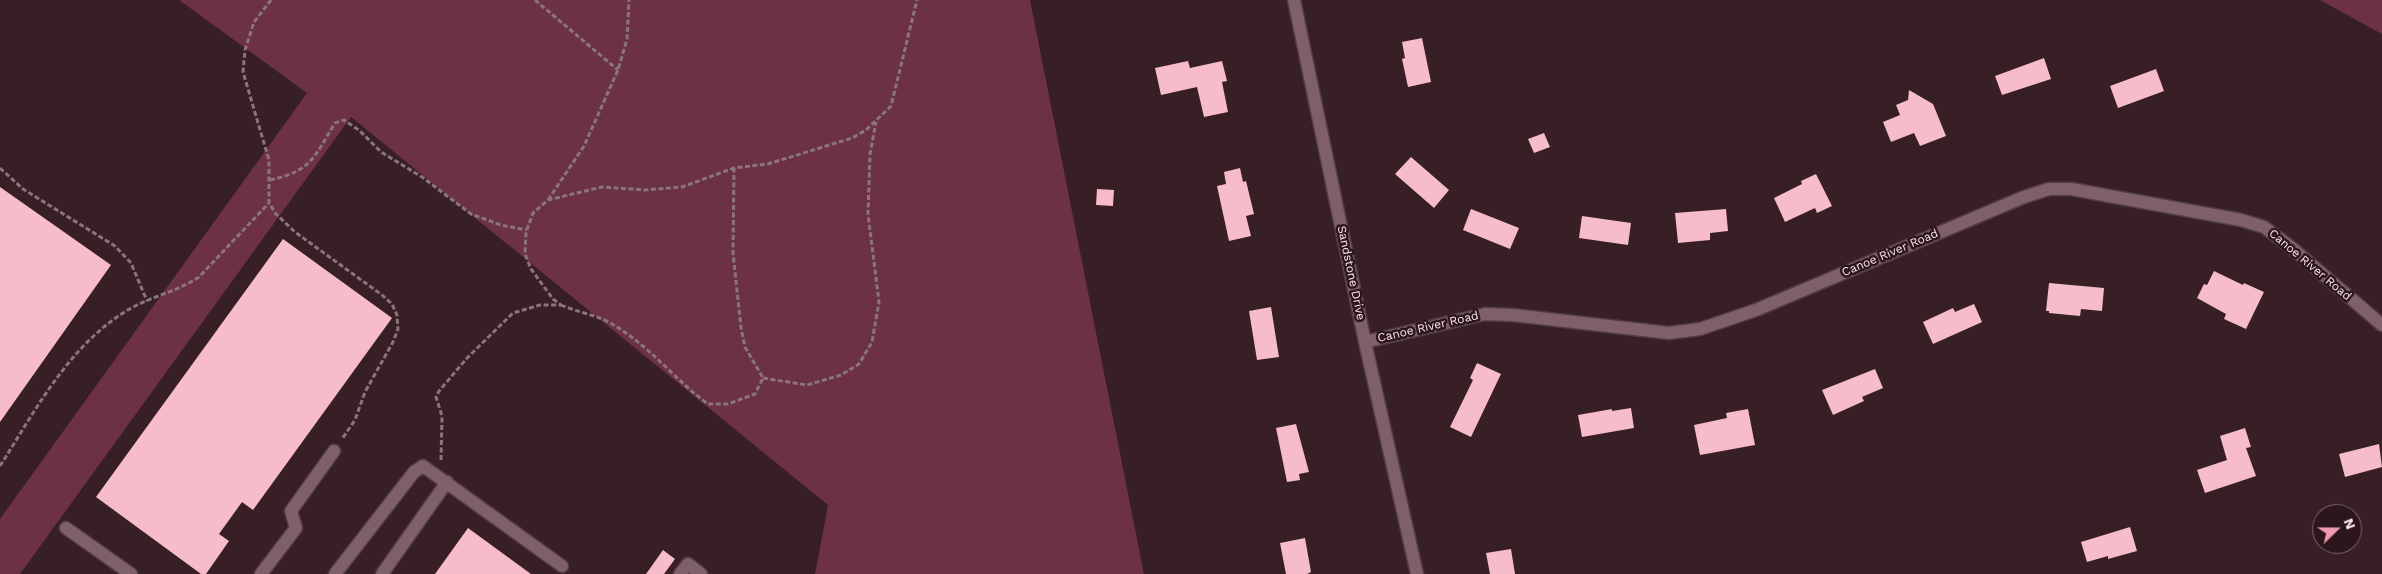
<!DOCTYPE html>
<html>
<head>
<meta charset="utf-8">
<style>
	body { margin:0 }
	#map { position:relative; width:2382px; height:574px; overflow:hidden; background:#381e25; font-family:"Work Sans",sans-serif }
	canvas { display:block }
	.north { position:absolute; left:2312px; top:504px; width:50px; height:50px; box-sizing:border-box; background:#2d151c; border:1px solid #7e686e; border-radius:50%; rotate:68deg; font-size:14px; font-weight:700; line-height:20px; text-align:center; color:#f8e5ea }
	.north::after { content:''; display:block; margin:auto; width:18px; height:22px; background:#f19ab2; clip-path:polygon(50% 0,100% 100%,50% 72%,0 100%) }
</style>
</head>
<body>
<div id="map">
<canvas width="2382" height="574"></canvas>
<div class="north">N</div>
</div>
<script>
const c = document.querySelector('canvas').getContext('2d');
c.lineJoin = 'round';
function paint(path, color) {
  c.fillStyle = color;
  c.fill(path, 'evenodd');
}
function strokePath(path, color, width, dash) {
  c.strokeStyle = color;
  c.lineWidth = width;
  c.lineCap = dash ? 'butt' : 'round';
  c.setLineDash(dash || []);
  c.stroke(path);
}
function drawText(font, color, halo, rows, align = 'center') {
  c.font = font + ' "Work Sans",sans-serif';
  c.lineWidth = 5;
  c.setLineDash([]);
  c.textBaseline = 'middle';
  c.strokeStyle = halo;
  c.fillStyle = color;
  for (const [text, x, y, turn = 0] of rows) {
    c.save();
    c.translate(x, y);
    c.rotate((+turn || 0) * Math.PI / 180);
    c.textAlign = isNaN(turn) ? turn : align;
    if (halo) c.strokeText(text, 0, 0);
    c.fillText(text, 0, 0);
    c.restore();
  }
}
paint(new Path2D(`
	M 179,0 L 1030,0 L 1144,574 L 815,574 L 828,505 L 351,117 L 20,574 L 0,574 L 0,519 L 307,93 Z
	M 2320,0 L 2382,0 L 2382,34 Z`), '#6c3144');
paint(new Path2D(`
	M 1422,38 L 1431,82 L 1408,87 L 1402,59 L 1405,58 L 1402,42 Z
	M 2044,58 L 2051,79 L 2002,95 L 1995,76 Z
	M 1188,61 L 1190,68 L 1222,61 L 1227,81 L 1222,82 L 1228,112 L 1204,117 L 1197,87 L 1161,95 L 1155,68 Z
	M 2156,69 L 2164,91 L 2118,108 L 2110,86 Z
	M 1909,90 L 1933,104 L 1946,136 L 1920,146 L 1914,133 L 1891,142 L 1883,122 L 1900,115 L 1896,105 L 1908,100 Z
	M 1544,133 L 1550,147 L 1534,153 L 1528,139 Z
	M 1411,157 L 1449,190 L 1434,208 L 1395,174 Z
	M 1240,168 L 1243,182 L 1246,181 L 1254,214 L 1246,216 L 1251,236 L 1229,241 L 1217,186 L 1226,184 L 1224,172 Z
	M 1816,174 L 1832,206 L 1817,213 L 1815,208 L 1785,222 L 1774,198 L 1802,184 L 1801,181 Z
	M 0,187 L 111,265 L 0,422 Z
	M 1097,189 L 1114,190 L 1113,206 L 1096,205 Z
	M 1471,209 L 1519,228 L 1510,249 L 1463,230 Z
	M 1726,209 L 1728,231 L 1710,233 L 1710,240 L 1678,243 L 1675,213 Z
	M 1582,216 L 1631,223 L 1628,245 L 1579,238 Z
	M 283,239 L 392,318 L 253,510 L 242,502 L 219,534 L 229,541 L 206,574 L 201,574 L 96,497 Z
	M 2214,271 L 2243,285 L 2244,283 L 2264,292 L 2246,329 L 2224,319 L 2226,314 L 2197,298 L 2204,284 L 2207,285 Z
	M 2049,283 L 2104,288 L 2102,311 L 2081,309 L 2080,316 L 2049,313 L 2049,311 L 2046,311 Z
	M 1974,304 L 1982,322 L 1933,344 L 1923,322 L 1953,308 L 1955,312 Z
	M 1271,307 L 1279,357 L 1257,360 L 1249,311 Z
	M 1477,363 L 1501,374 L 1471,437 L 1450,427 L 1473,380 L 1470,378 Z
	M 1875,369 L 1883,388 L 1862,397 L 1864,401 L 1833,415 L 1822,390 Z
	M 1631,408 L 1634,428 L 1582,437 L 1578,415 L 1612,409 L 1612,411 Z
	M 1748,409 L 1755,445 L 1700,455 L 1694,425 L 1727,418 L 1726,413 Z
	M 1296,424 L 1309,472 L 1299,474 L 1300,480 L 1287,482 L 1276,428 Z
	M 2245,428 L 2251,447 L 2246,448 L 2256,476 L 2205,493 L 2197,470 L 2227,460 L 2220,436 Z
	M 2379,444 L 2382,467 L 2345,477 L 2339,454 Z
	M 2130,527 L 2137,551 L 2108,559 L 2108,556 L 2087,562 L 2081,542 Z
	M 468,528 L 531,574 L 435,574 Z
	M 1305,538 L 1311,572 L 1307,574 L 1286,574 L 1280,543 Z
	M 1511,549 L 1515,574 L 1490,574 L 1486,553 Z
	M 663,550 L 675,559 L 664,574 L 646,574 Z`), '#f6bcca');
const minor = new Path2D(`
	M 1294,0 L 1365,342 L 1417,574
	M 1365,342 L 1485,314 L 1513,315 L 1669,333 L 1700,329 L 1756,310 L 2024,197 L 2049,189 L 2071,189 L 2241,220 L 2264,227 L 2292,248 L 2382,325
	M 66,528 L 131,574
	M 261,574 L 296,528 L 291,511 L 334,451
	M 335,574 L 414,472 L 423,466 L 562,566
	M 382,574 L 447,482
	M 680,574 L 688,564 L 701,574`);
strokePath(minor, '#523c44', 15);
strokePath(new Path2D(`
	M 271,0 L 254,22 L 245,50 L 243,72 L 269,160 L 269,203 L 276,214 L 295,232 L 382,295 L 392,304 L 397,315 L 398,329 L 393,342 L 365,392 L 355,420 L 342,439
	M 535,0 L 618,70
	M 0,168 L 23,189 L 115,246 L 131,263 L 147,301
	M 270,180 C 312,171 314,157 335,123 L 344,120 L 360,131 L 381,152 L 422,177 L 471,214 L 501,225 L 526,230
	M 548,200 L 584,146 L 618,70 L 627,39 L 629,0
	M 561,305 C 577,312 597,315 612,324 C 650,346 674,379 708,404 L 728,404 L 755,394 L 763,378 L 745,347 L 741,328 L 733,253 L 734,168
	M 763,378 L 807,385 L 841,375 L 859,364 L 872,342 L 879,302 L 868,214 L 870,154 L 876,122
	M 441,460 L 442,416 L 436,397 L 439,391 L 468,357 L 513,313 L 540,305 L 561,305 L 553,299 L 531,269 L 525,254 L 526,232 L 533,213 L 548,200 L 602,187 L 645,190 L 682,187 L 734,168 L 768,164 L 852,138 L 866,130 L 891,106 L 917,0
	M 0,466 C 35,411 67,349 123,313 C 147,297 175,293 199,277 L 269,203`), '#8b747a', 3, [5, 2.5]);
strokePath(minor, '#7f6068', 12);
drawText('12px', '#f8e5ea', '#2d151c', [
	["Canoe River Road",1890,253,-23],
	["Canoe River Road",2310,265,40],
	["Sandstone Drive",1351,273,78],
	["Canoe River Road",1428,327,-13]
]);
</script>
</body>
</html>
